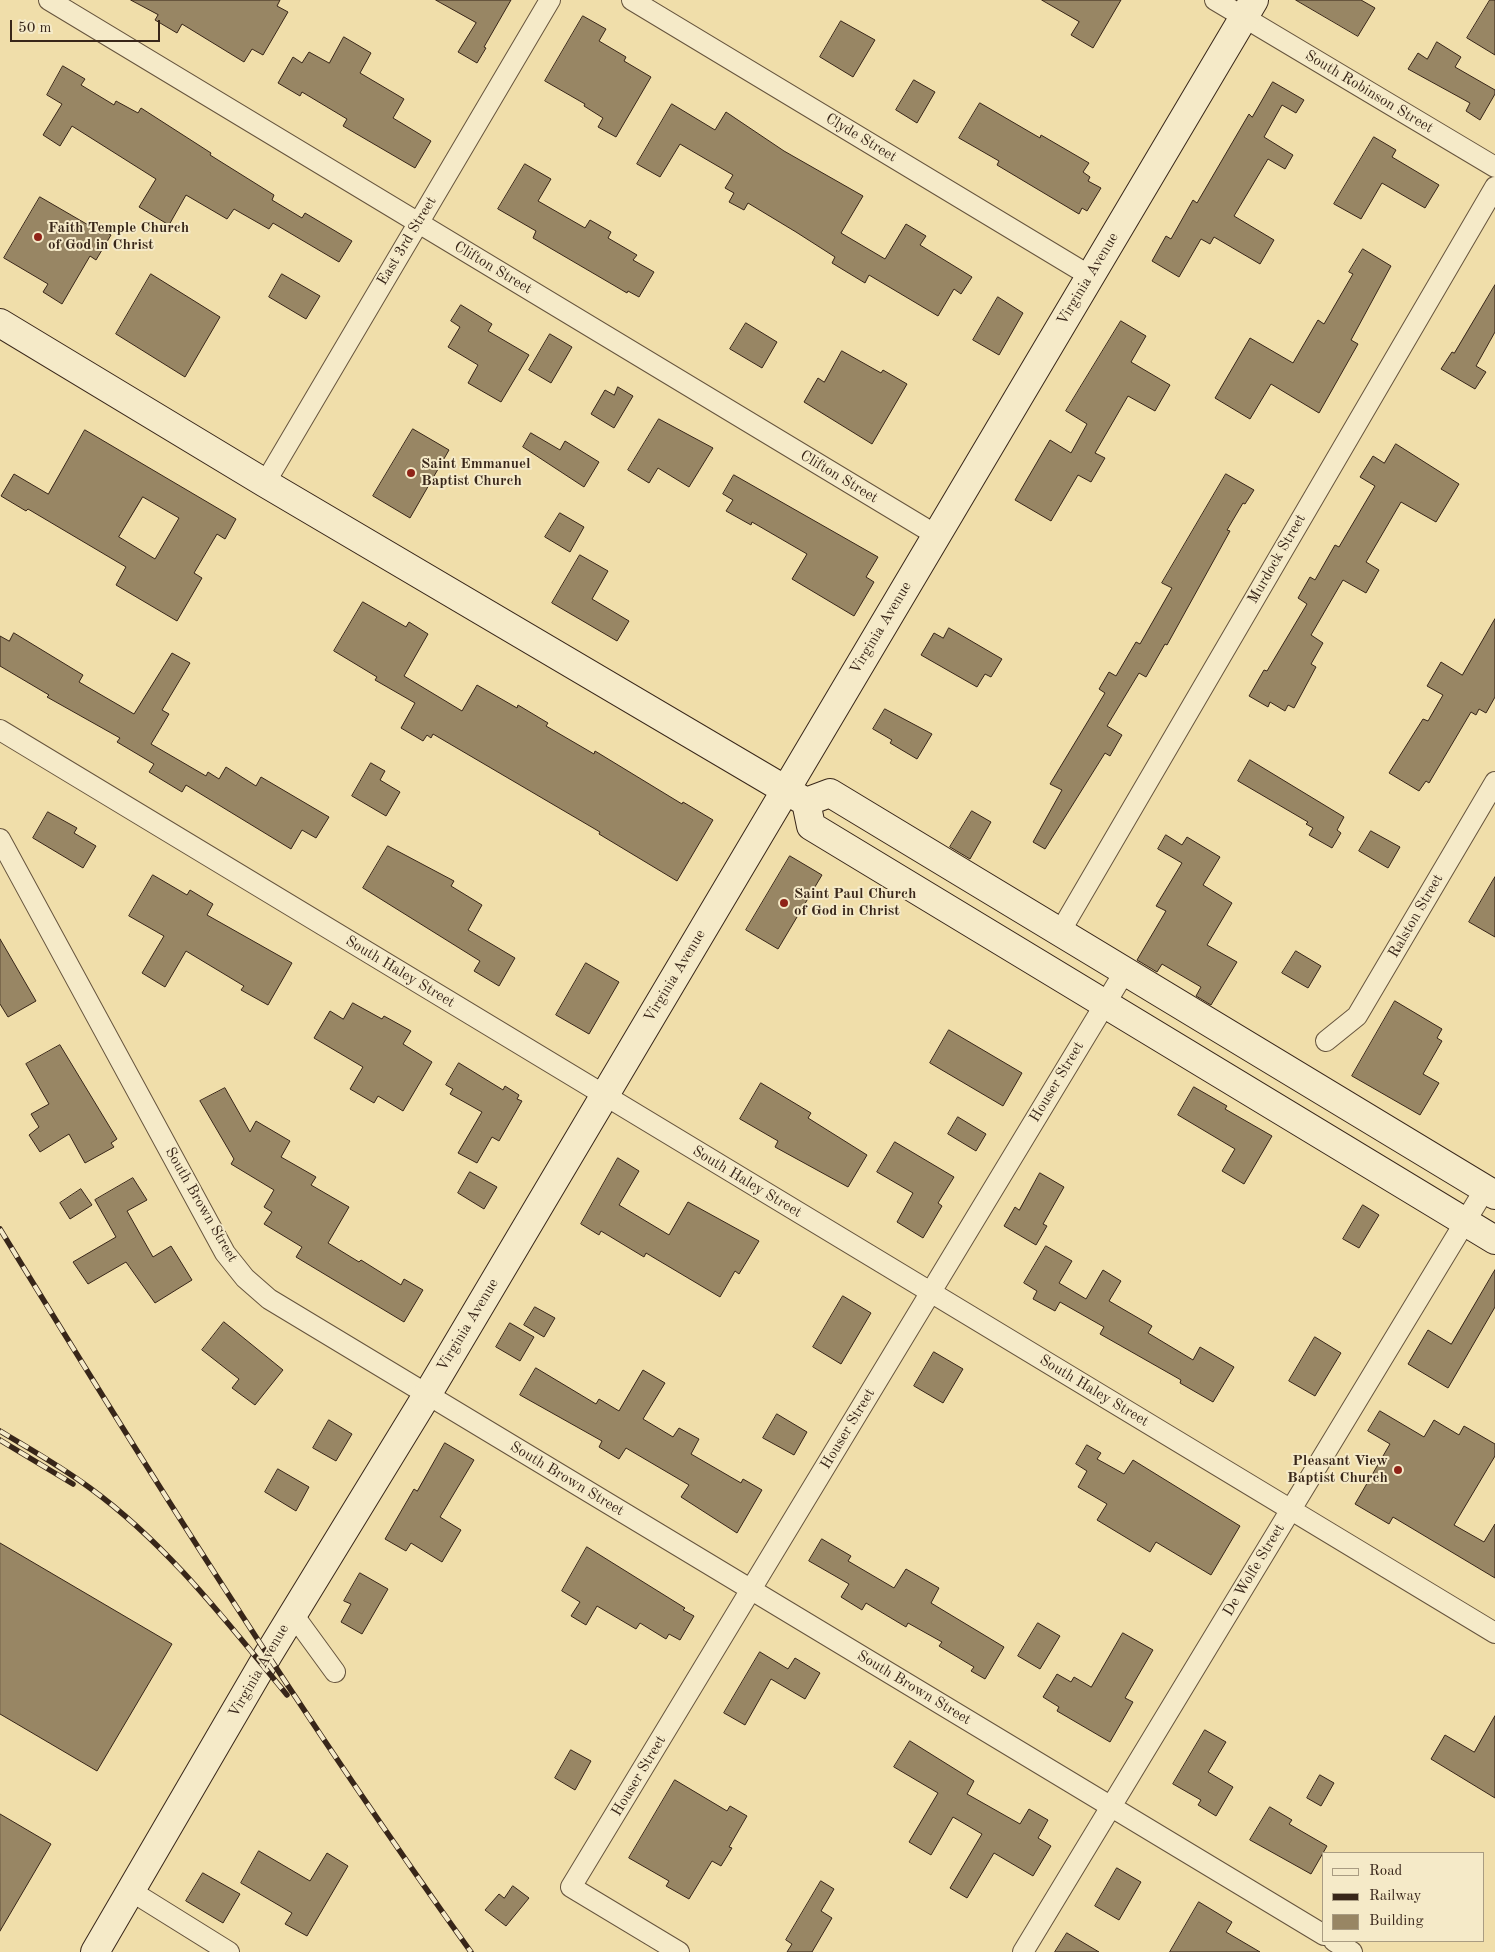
<!DOCTYPE html>
<html>
<head>
<meta charset="utf-8">
<style>
	body { margin:0 }
	#map { position:relative; width:1495px; height:1952px; overflow:hidden; background:#f0deaa; font-family:"Old Standard TT",serif }
	canvas { display:block }
	.legend { position:absolute; left:1322px; top:1852px; width:162px; height:90px; box-sizing:border-box; background:#f5eac8; border:1px solid #a99c82; margin:0; padding:6px 9px; list-style:none; font-size:15px; color:#382619 }
	.legend li { display:flex; align-items:center; gap:10px; height:25px }
	.legend b { width:25px; border:1px solid #a99c82 }
	.scale { position:absolute; left:10px; top:20px; width:150px; height:22px; box-sizing:border-box; border:2px solid #382619; border-top:0; padding-left:6px; font-size:15px; line-height:18px; white-space:nowrap; color:#382619; -webkit-text-stroke:4px #f5eac8; paint-order:stroke }
</style>
</head>
<body>
<div id="map">
<canvas width="1495" height="1952"></canvas>
<ul class="legend">
<li><b style="height:6px;background:#f5eac8"></b>Road</li>
<li><b style="height:6px;background:#382619"></b>Railway</li>
<li><b style="height:14px;background:#988664"></b>Building</li>
</ul>
<div class="scale">50 m</div>
</div>
<script>
const c = document.querySelector('canvas').getContext('2d');
c.lineJoin = 'round';
function paint(path, color) {
  c.fillStyle = color;
  c.fill(path, 'evenodd');
}
function strokePath(path, color, width, dash) {
  c.strokeStyle = color;
  c.lineWidth = width;
  c.lineCap = dash ? 'butt' : 'round';
  c.setLineDash(dash || []);
  c.stroke(path);
}
function drawText(font, color, halo, rows, align = 'center') {
  c.font = font + ' "Old Standard TT",serif';
  c.lineWidth = 4;
  c.setLineDash([]);
  c.textBaseline = 'middle';
  c.strokeStyle = halo;
  c.fillStyle = color;
  for (const [text, x, y, turn = 0] of rows) {
    c.save();
    c.translate(x, y);
    c.rotate((+turn || 0) * Math.PI / 180);
    c.textAlign = isNaN(turn) ? turn : align;
    if (halo) c.strokeText(text, 0, 0);
    c.fillText(text, 0, 0);
    c.restore();
  }
}
const building = new Path2D(`
	M 131,0 L 280,0 L 277,6 L 288,12 L 263,55 L 252,49 L 244,62 L 182,24 L 177,33 L 155,20 L 158,15 Z
	M 436,0 L 511,0 L 484,47 L 486,48 L 477,63 L 458,52 L 476,23 Z
	M 1042,0 L 1121,0 L 1093,48 L 1071,35 L 1079,22 Z
	M 1296,0 L 1361,0 L 1375,8 L 1358,36 Z
	M 1490,0 L 1495,0 L 1495,55 L 1467,38 Z
	M 583,16 L 606,29 L 599,41 L 626,57 L 624,61 L 651,77 L 616,137 L 598,127 L 603,118 L 584,106 L 585,104 L 545,81 Z
	M 841,21 L 875,40 L 853,77 L 820,57 Z
	M 344,37 L 371,53 L 360,73 L 404,99 L 393,118 L 431,141 L 415,168 L 343,126 L 347,119 L 302,92 L 300,96 L 278,83 L 293,57 L 302,63 L 309,52 L 329,63 Z
	M 1437,42 L 1461,57 L 1455,67 L 1495,90 L 1495,94 L 1480,120 L 1466,111 L 1470,103 L 1408,69 L 1418,53 L 1427,59 Z
	M 63,66 L 85,79 L 81,85 L 114,105 L 116,101 L 138,113 L 141,108 L 211,153 L 210,155 L 274,195 L 272,200 L 302,218 L 305,213 L 352,241 L 339,262 L 273,223 L 269,229 L 234,209 L 227,219 L 186,195 L 169,225 L 139,207 L 156,179 L 72,126 L 60,146 L 43,135 L 62,104 L 47,95 Z
	M 914,80 L 935,92 L 917,123 L 896,110 Z
	M 1273,82 L 1304,100 L 1296,113 L 1282,105 L 1264,137 L 1293,155 L 1285,169 L 1268,159 L 1234,216 L 1274,240 L 1260,264 L 1214,237 L 1210,244 L 1201,239 L 1179,277 L 1152,261 L 1166,236 L 1171,239 L 1193,200 L 1197,203 L 1249,114 L 1252,117 Z
	M 980,103 L 1040,138 L 1041,135 L 1089,163 L 1083,172 L 1090,177 L 1088,181 L 1101,188 L 1087,211 L 1082,208 L 1079,214 L 997,165 L 999,161 L 959,138 Z
	M 672,104 L 715,130 L 726,112 L 784,151 L 863,196 L 841,233 L 885,259 L 906,224 L 926,236 L 920,245 L 972,277 L 961,294 L 954,289 L 938,316 L 869,275 L 865,283 L 832,263 L 835,257 L 796,232 L 748,203 L 744,210 L 729,202 L 734,193 L 725,188 L 733,175 L 680,144 L 660,177 L 637,164 Z
	M 1374,137 L 1396,150 L 1392,157 L 1439,185 L 1425,208 L 1382,183 L 1361,219 L 1334,204 Z
	M 525,164 L 551,179 L 538,201 L 585,228 L 590,220 L 611,232 L 608,238 L 637,255 L 633,260 L 654,272 L 639,297 L 628,291 L 627,293 L 533,238 L 536,231 L 498,209 Z
	M 40,197 L 90,226 L 91,224 L 111,235 L 96,260 L 90,256 L 62,304 L 43,292 L 48,284 L 4,258 Z
	M 1363,249 L 1391,266 L 1351,340 L 1358,344 L 1319,413 L 1271,384 L 1250,419 L 1215,398 L 1250,338 L 1293,363 L 1318,320 L 1324,324 L 1353,274 L 1349,272 Z
	M 151,274 L 220,317 L 185,377 L 116,334 Z
	M 282,274 L 320,296 L 306,319 L 269,297 Z
	M 1495,285 L 1495,332 L 1476,366 L 1486,372 L 1475,389 L 1441,369 L 1452,352 L 1454,353 Z
	M 998,297 L 1023,313 L 999,355 L 973,340 Z
	M 461,305 L 492,324 L 488,331 L 529,355 L 501,402 L 468,383 L 478,365 L 448,347 L 460,327 L 451,321 Z
	M 1121,321 L 1146,336 L 1131,362 L 1170,385 L 1155,411 L 1128,396 L 1095,453 L 1105,458 L 1091,482 L 1078,475 L 1051,521 L 1015,500 L 1050,440 L 1071,453 L 1087,424 L 1066,411 Z
	M 746,323 L 777,342 L 762,368 L 730,349 Z
	M 550,334 L 572,347 L 551,383 L 529,370 Z
	M 842,351 L 881,373 L 883,370 L 907,384 L 872,444 L 804,402 L 818,378 L 824,382 Z
	M 618,387 L 633,396 L 614,428 L 591,414 L 605,390 L 614,395 Z
	M 659,419 L 713,448 L 689,487 L 658,468 L 649,483 L 628,470 Z
	M 413,429 L 449,450 L 410,518 L 373,496 Z
	M 85,430 L 236,519 L 225,539 L 217,534 L 194,573 L 202,578 L 177,621 L 116,585 L 126,567 L 28,509 L 26,511 L 1,496 L 14,474 L 48,494 ZM 143,497 L 179,518 L 155,559 L 119,537 Z
	M 531,433 L 560,450 L 565,441 L 599,462 L 584,487 L 523,447 Z
	M 1396,444 L 1459,484 L 1436,522 L 1401,502 L 1366,562 L 1379,570 L 1366,593 L 1343,580 L 1311,635 L 1323,643 L 1311,664 L 1316,667 L 1294,708 L 1288,705 L 1285,711 L 1270,702 L 1268,707 L 1249,696 L 1264,670 L 1267,671 L 1307,604 L 1298,598 L 1310,577 L 1315,580 L 1335,545 L 1339,547 L 1375,486 L 1360,477 L 1373,456 L 1384,463 Z
	M 1226,474 L 1254,490 L 1245,504 L 1243,503 L 1227,530 L 1230,531 L 1167,645 L 1165,644 L 1146,677 L 1139,673 L 1107,726 L 1122,735 L 1110,756 L 1105,753 L 1045,849 L 1033,842 L 1062,790 L 1050,784 L 1105,693 L 1099,689 L 1109,672 L 1116,676 L 1136,642 L 1140,644 L 1172,588 L 1162,583 Z
	M 734,475 L 878,557 L 866,577 L 874,582 L 854,616 L 792,579 L 807,554 L 752,522 L 751,525 L 726,511 L 733,500 L 723,494 Z
	M 560,513 L 584,527 L 570,552 L 545,537 Z
	M 580,555 L 608,571 L 592,599 L 629,621 L 617,641 L 552,603 Z
	M 363,602 L 406,627 L 409,622 L 428,634 L 404,676 L 462,711 L 477,685 L 517,708 L 518,705 L 548,723 L 546,726 L 594,754 L 595,751 L 682,804 L 683,802 L 713,820 L 677,881 L 599,834 L 600,832 L 433,734 L 431,738 L 427,735 L 423,741 L 401,728 L 415,703 L 375,680 L 377,677 L 334,651 Z
	M 1495,619 L 1495,697 L 1486,713 L 1479,709 L 1476,715 L 1471,712 L 1429,783 L 1426,781 L 1419,791 L 1389,773 L 1423,719 L 1428,721 L 1443,695 L 1427,686 L 1441,662 L 1462,675 Z
	M 949,628 L 1002,659 L 991,677 L 985,674 L 977,687 L 921,655 L 934,633 L 943,638 Z
	M 14,633 L 83,675 L 79,682 L 134,714 L 172,653 L 190,663 L 162,710 L 169,714 L 151,744 L 206,776 L 208,772 L 219,779 L 226,767 L 256,786 L 261,777 L 329,817 L 316,838 L 302,830 L 291,849 L 186,785 L 182,792 L 149,772 L 154,764 L 117,742 L 120,738 L 47,697 L 49,695 L 0,666 L 0,636 L 9,641 Z
	M 885,709 L 932,734 L 917,759 L 890,743 L 892,740 L 873,729 Z
	M 1250,760 L 1344,817 L 1337,830 L 1341,833 L 1332,848 L 1309,835 L 1313,828 L 1306,824 L 1308,822 L 1238,781 Z
	M 371,763 L 385,771 L 380,780 L 400,792 L 386,816 L 352,796 Z
	M 972,811 L 991,822 L 970,859 L 950,847 Z
	M 48,812 L 77,828 L 74,833 L 96,846 L 83,868 L 33,838 Z
	M 1371,831 L 1400,847 L 1388,868 L 1359,851 Z
	M 1166,835 L 1182,845 L 1187,837 L 1220,857 L 1203,885 L 1232,903 L 1207,945 L 1237,962 L 1211,1005 L 1196,996 L 1201,987 L 1162,964 L 1157,972 L 1137,960 L 1166,911 L 1156,906 L 1182,863 L 1158,849 Z
	M 388,846 L 454,881 L 451,886 L 482,905 L 468,930 L 515,958 L 499,986 L 474,971 L 480,961 L 363,888 Z
	M 790,856 L 822,875 L 778,949 L 746,930 Z
	M 153,875 L 187,895 L 190,890 L 213,904 L 207,915 L 292,963 L 268,1005 L 241,990 L 244,986 L 186,951 L 165,987 L 142,973 L 164,936 L 129,916 Z
	M 1495,877 L 1495,937 L 1469,922 Z
	M 0,939 L 36,1001 L 8,1017 L 0,1004 Z
	M 1296,951 L 1321,966 L 1308,988 L 1282,973 Z
	M 586,963 L 619,982 L 589,1034 L 556,1015 Z
	M 1395,1001 L 1442,1029 L 1437,1038 L 1442,1041 L 1423,1074 L 1439,1083 L 1420,1115 L 1352,1076 Z
	M 353,1003 L 382,1019 L 384,1016 L 411,1031 L 403,1044 L 432,1062 L 403,1111 L 378,1096 L 374,1103 L 350,1089 L 363,1067 L 314,1038 L 330,1011 L 343,1019 Z
	M 949,1030 L 1022,1073 L 1003,1106 L 930,1063 Z
	M 60,1045 L 117,1139 L 111,1143 L 114,1147 L 85,1163 L 69,1134 L 40,1152 L 29,1135 L 39,1127 L 31,1114 L 49,1104 L 26,1064 Z
	M 459,1063 L 503,1090 L 505,1086 L 519,1095 L 517,1099 L 522,1101 L 499,1141 L 492,1137 L 477,1163 L 458,1153 L 482,1112 L 450,1094 L 453,1089 L 446,1085 Z
	M 761,1083 L 811,1113 L 808,1118 L 867,1155 L 848,1187 L 775,1147 L 778,1141 L 740,1119 Z
	M 1194,1087 L 1227,1106 L 1225,1109 L 1272,1136 L 1244,1184 L 1222,1171 L 1235,1149 L 1178,1115 Z
	M 225,1088 L 250,1132 L 256,1121 L 290,1141 L 281,1157 L 316,1177 L 311,1185 L 349,1207 L 328,1243 L 359,1262 L 361,1260 L 401,1285 L 404,1279 L 423,1290 L 404,1322 L 296,1257 L 302,1247 L 264,1224 L 272,1212 L 264,1207 L 274,1190 L 231,1164 L 234,1159 L 200,1101 Z
	M 958,1117 L 986,1134 L 976,1151 L 948,1134 Z
	M 895,1142 L 954,1177 L 938,1203 L 942,1206 L 923,1238 L 897,1222 L 913,1193 L 877,1172 Z
	M 618,1158 L 639,1171 L 619,1205 L 669,1235 L 688,1202 L 759,1241 L 739,1274 L 735,1271 L 720,1297 L 646,1253 L 644,1257 L 601,1231 L 599,1235 L 581,1224 Z
	M 470,1172 L 497,1187 L 484,1209 L 458,1193 Z
	M 1040,1173 L 1064,1187 L 1043,1224 L 1047,1226 L 1036,1245 L 1004,1226 L 1015,1207 L 1019,1210 Z
	M 133,1178 L 147,1200 L 127,1211 L 153,1257 L 171,1246 L 192,1280 L 155,1303 L 126,1262 L 88,1284 L 73,1262 L 116,1237 L 95,1200 Z
	M 81,1189 L 92,1205 L 70,1219 L 60,1203 Z
	M 1363,1205 L 1379,1215 L 1359,1248 L 1343,1239 Z
	M 1046,1246 L 1072,1261 L 1059,1283 L 1086,1299 L 1103,1270 L 1121,1281 L 1109,1301 L 1152,1326 L 1148,1333 L 1193,1360 L 1200,1347 L 1234,1367 L 1213,1402 L 1180,1383 L 1181,1380 L 1100,1334 L 1104,1327 L 1060,1302 L 1055,1311 L 1033,1299 L 1037,1291 L 1024,1283 Z
	M 1495,1270 L 1495,1307 L 1448,1388 L 1408,1364 L 1428,1330 L 1451,1344 Z
	M 843,1296 L 871,1313 L 841,1364 L 813,1347 Z
	M 535,1307 L 555,1318 L 544,1337 L 524,1325 Z
	M 224,1322 L 283,1370 L 255,1405 L 232,1388 L 239,1379 L 202,1350 Z
	M 510,1323 L 534,1337 L 520,1361 L 496,1347 Z
	M 1315,1337 L 1341,1353 L 1315,1396 L 1289,1381 Z
	M 934,1352 L 963,1369 L 943,1403 L 914,1386 Z
	M 536,1368 L 596,1404 L 599,1399 L 619,1411 L 643,1370 L 665,1383 L 643,1419 L 673,1437 L 679,1428 L 699,1439 L 691,1454 L 741,1483 L 743,1479 L 762,1490 L 737,1533 L 681,1497 L 689,1485 L 626,1448 L 619,1459 L 599,1447 L 602,1441 L 520,1395 Z
	M 1380,1411 L 1424,1437 L 1434,1420 L 1459,1435 L 1464,1426 L 1495,1444 L 1495,1456 L 1454,1525 L 1484,1542 L 1495,1524 L 1495,1578 L 1393,1517 L 1389,1524 L 1355,1504 L 1390,1444 L 1368,1431 Z
	M 777,1414 L 807,1432 L 794,1455 L 763,1438 Z
	M 329,1420 L 352,1434 L 336,1461 L 313,1448 Z
	M 445,1443 L 474,1460 L 440,1517 L 461,1530 L 442,1562 L 411,1543 L 406,1551 L 385,1539 L 414,1489 L 417,1491 Z
	M 1087,1445 L 1101,1453 L 1097,1459 L 1124,1474 L 1133,1460 L 1240,1526 L 1211,1575 L 1156,1542 L 1150,1552 L 1097,1520 L 1107,1504 L 1078,1487 L 1087,1471 L 1076,1464 Z
	M 278,1469 L 309,1487 L 296,1511 L 265,1492 Z
	M 822,1539 L 851,1556 L 848,1561 L 894,1588 L 906,1569 L 939,1588 L 931,1603 L 1004,1647 L 985,1679 L 971,1671 L 974,1667 L 939,1646 L 942,1642 L 908,1623 L 906,1627 L 866,1603 L 862,1610 L 841,1597 L 849,1584 L 809,1561 Z
	M 0,1543 L 172,1644 L 97,1771 L 0,1714 Z
	M 587,1547 L 685,1608 L 683,1610 L 694,1616 L 680,1640 L 669,1634 L 666,1639 L 640,1623 L 636,1629 L 597,1606 L 586,1625 L 571,1616 L 580,1602 L 562,1591 Z
	M 360,1573 L 388,1589 L 362,1634 L 341,1622 L 351,1604 L 344,1601 Z
	M 1038,1623 L 1060,1636 L 1040,1669 L 1018,1656 Z
	M 1123,1633 L 1153,1650 L 1125,1698 L 1133,1702 L 1110,1742 L 1057,1711 L 1059,1707 L 1043,1697 L 1057,1674 L 1071,1682 L 1074,1677 L 1091,1687 Z
	M 760,1652 L 788,1669 L 795,1658 L 820,1673 L 805,1699 L 771,1679 L 745,1725 L 724,1713 Z
	M 1495,1716 L 1495,1798 L 1431,1759 L 1445,1735 L 1474,1752 Z
	M 1205,1730 L 1226,1742 L 1208,1772 L 1233,1787 L 1216,1816 L 1198,1805 L 1201,1800 L 1173,1784 Z
	M 910,1741 L 974,1781 L 967,1794 L 1020,1824 L 1029,1809 L 1048,1820 L 1038,1838 L 1051,1846 L 1033,1876 L 994,1853 L 967,1898 L 950,1888 L 982,1834 L 953,1817 L 931,1855 L 909,1842 L 938,1793 L 894,1767 Z
	M 571,1750 L 591,1761 L 575,1790 L 555,1778 Z
	M 1320,1775 L 1334,1783 L 1321,1806 L 1307,1798 Z
	M 675,1780 L 727,1811 L 730,1806 L 747,1816 L 729,1847 L 732,1848 L 721,1866 L 712,1861 L 689,1899 L 666,1886 L 669,1881 L 629,1858 Z
	M 1270,1807 L 1292,1820 L 1289,1824 L 1327,1846 L 1311,1874 L 1250,1840 Z
	M 0,1814 L 51,1844 L 0,1931 Z
	M 259,1851 L 310,1881 L 327,1853 L 348,1866 L 307,1936 L 285,1924 L 292,1913 L 241,1883 Z
	M 1117,1868 L 1141,1882 L 1119,1920 L 1095,1906 Z
	M 203,1873 L 240,1894 L 223,1923 L 186,1901 Z
	M 821,1881 L 834,1889 L 821,1911 L 832,1918 L 812,1952 L 787,1952 L 792,1944 L 786,1940 Z
	M 513,1886 L 529,1898 L 506,1926 L 485,1910 L 499,1894 L 504,1898 Z
	M 1199,1902 L 1232,1922 L 1226,1932 L 1260,1952 L 1170,1952 Z
	M 1067,1933 L 1099,1952 L 1055,1952 Z`);
paint(building, '#988664');
strokePath(building, '#382619', 1);
const street = new Path2D(`
	M 49,0 L 936,535
	M 632,0 L 1090,276
	M 1215,0 L 1495,167
	M 265,483 L 550,0
	M 0,730 L 1495,1633
	M 0,839 L 225,1253 L 245,1278 L 269,1299 L 1324,1935
	M 1060,932 L 1495,187
	M 1326,1041 L 1357,1016 L 1495,782
	M 292,1613 L 335,1672
	M 131,1891 L 229,1952
	M 1334,1941 L 1352,1952
	M 679,1952 L 571,1887 L 1125,971
	M 1023,1952 L 1485,1189`);
const secondary = new Path2D(`
	M 0,323 L 265,483 L 806,802 L 811,826 L 1495,1240
	M 806,802 L 830,793 L 1495,1195
	M 95,1952 L 268,1655 L 427,1395 L 1254,0`);
strokePath(street, '#66543d', 22);
strokePath(secondary, '#382619', 30);
strokePath(street, '#f5eac8', 20);
strokePath(secondary, '#f5eac8', 28);
const rail = new Path2D(`
	M 0,1229 C 150,1475 303,1718 471,1952
	M 0,1431 C 30,1449 62,1467 90,1488 C 168,1545 226,1621 287,1695
	M 0,1440 L 73,1484`);
strokePath(rail, '#382619', 5.5);
strokePath(rail, '#f5eac8', 4, [11]);
for (const [x, y, r, color] of [
	[38,237,5,"#8f2418"],
	[411,473,5,"#8f2418"],
	[784,903,5,"#8f2418"],
	[1398,1470,5,"#8f2418"]
]) {
  const dot = new Path2D();
  dot.arc(x, y, r, 0, 2 * Math.PI);
  c.fillStyle = color;
  c.fill(dot);
  strokePath(dot, '#f5eac8', 2);
}
drawText('15px', '#382619', '#f5eac8', [
	["South Robinson Street",1369,92,31],
	["Clyde Street",861,138,31],
	["East 3rd Street",407,241,-59],
	["Clifton Street",493,268,31],
	["Virginia Avenue",1088,279,-59],
	["Clifton Street",839,477,31],
	["Murdock Street",1277,559,-60],
	["Virginia Avenue",881,628,-59],
	["Ralston Street",1416,916,-60],
	["South Haley Street",400,972,31],
	["Virginia Avenue",675,976,-59],
	["Houser Street",1057,1082,-59],
	["South Haley Street",747,1182,31],
	["South Brown Street",201,1205,60],
	["Virginia Avenue",468,1325,-59],
	["South Haley Street",1094,1391,31],
	["Houser Street",848,1429,-59],
	["South Brown Street",567,1479,31],
	["De Wolfe Street",1254,1570,-59],
	["Virginia Avenue",259,1671,-60],
	["South Brown Street",914,1688,31],
	["Houser Street",639,1776,-59]
]);
drawText('bold 15px', '#382619', '#f5eac8', [
	["Faith Temple Church",48,228],
	["of God in Christ",48,245],
	["Saint Emmanuel",421,464],
	["Baptist Church",421,481],
	["Saint Paul Church",794,894],
	["of God in Christ",794,911],
	["Pleasant View",1388,1461,"right"],
	["Baptist Church",1388,1478,"right"]
], 'left');
</script>
</body>
</html>
